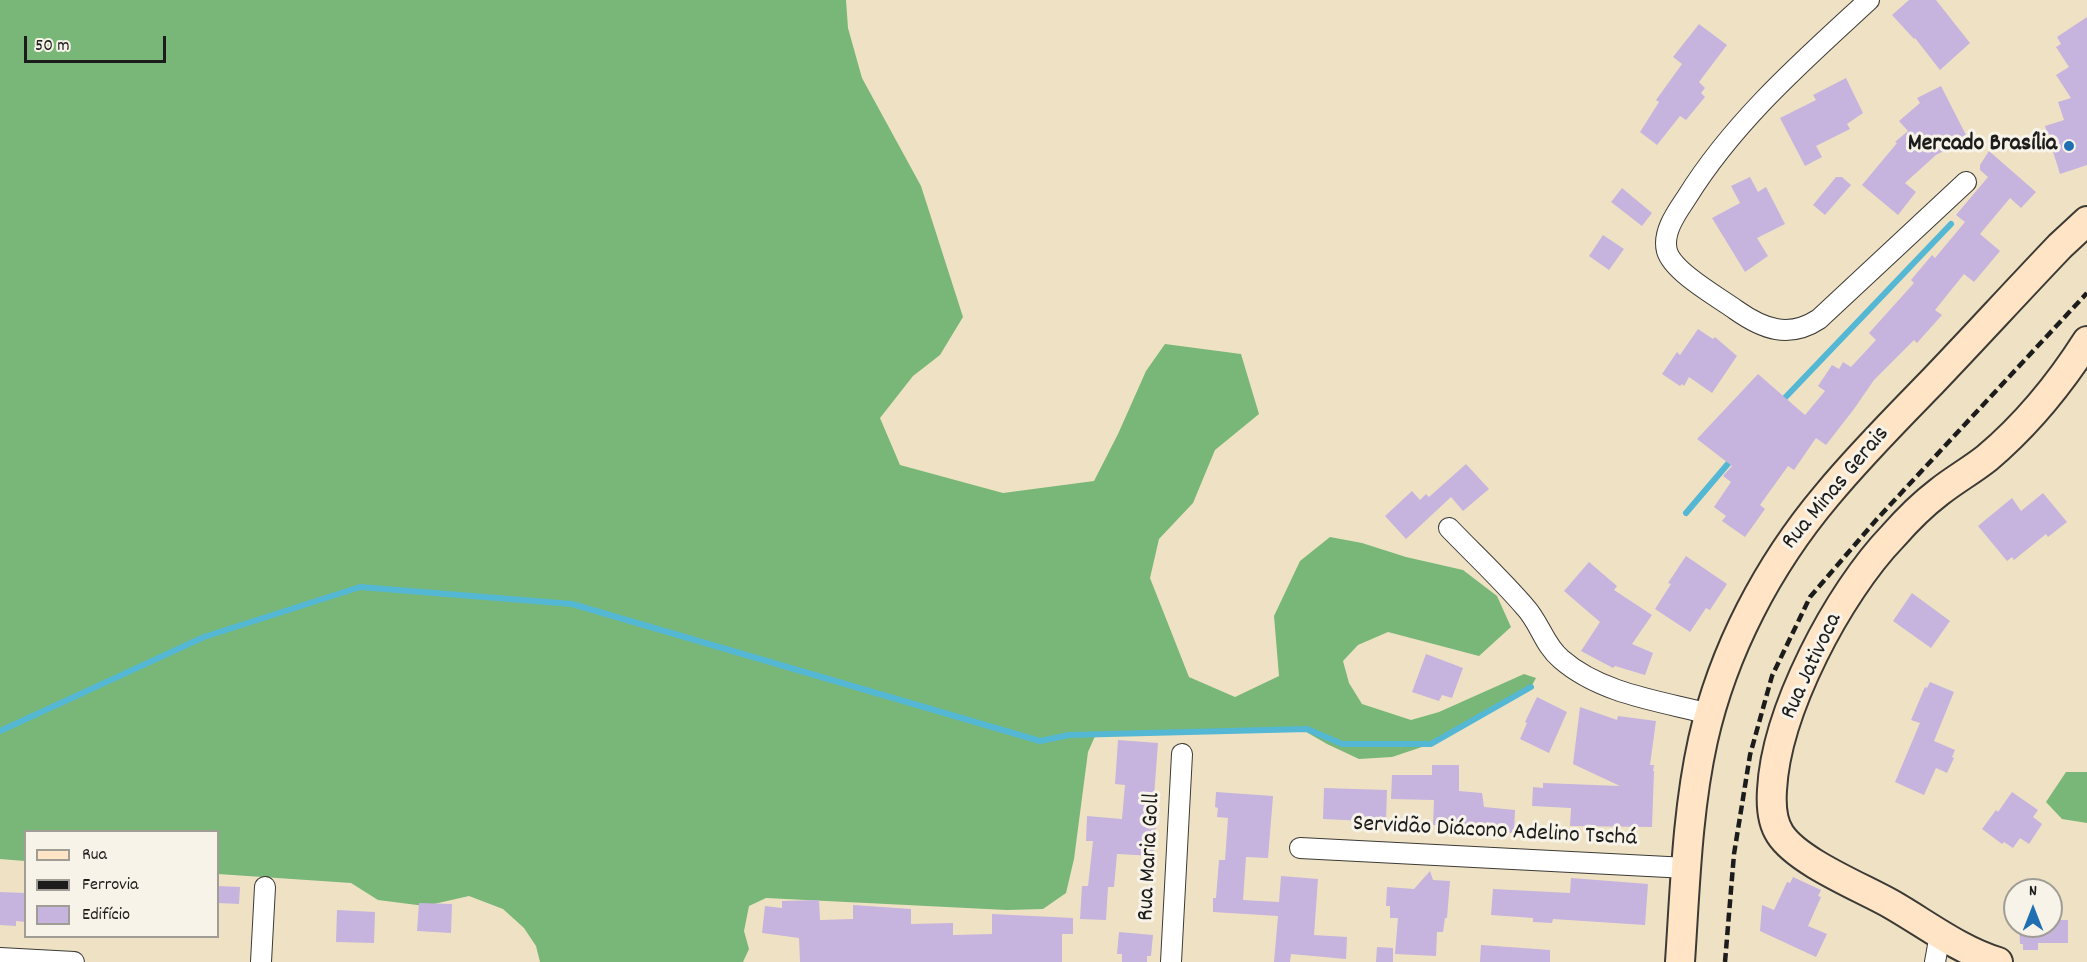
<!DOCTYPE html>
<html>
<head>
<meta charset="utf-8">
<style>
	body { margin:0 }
	#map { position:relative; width:2087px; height:962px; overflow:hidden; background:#efe2c4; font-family:Dekko,sans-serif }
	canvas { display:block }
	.legend { position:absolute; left:24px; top:830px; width:195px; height:108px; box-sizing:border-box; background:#f7f3e8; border:2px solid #9f9d96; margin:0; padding:8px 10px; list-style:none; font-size:18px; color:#1c1c1c }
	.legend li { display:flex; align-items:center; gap:12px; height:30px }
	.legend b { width:30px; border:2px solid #9f9d96 }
	.north { position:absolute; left:2003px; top:878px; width:60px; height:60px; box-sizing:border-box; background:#f7f3e8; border:2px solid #9f9d96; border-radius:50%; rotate:0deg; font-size:16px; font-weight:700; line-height:24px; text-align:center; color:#1c1c1c }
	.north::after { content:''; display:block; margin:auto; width:21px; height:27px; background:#1f6fb2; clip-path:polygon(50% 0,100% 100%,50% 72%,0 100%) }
	.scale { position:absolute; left:24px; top:36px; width:142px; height:27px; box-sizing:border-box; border:3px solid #1c1c1c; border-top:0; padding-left:8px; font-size:18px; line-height:21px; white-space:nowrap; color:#1c1c1c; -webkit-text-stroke:4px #f7f3e8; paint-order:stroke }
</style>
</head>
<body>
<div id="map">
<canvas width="2087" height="962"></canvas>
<ul class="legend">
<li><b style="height:8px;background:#ffe4c6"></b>Rua</li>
<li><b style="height:8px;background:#1c1c1c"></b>Ferrovia</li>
<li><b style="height:16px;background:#c6b3de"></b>Edifício</li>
</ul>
<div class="north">N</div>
<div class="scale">50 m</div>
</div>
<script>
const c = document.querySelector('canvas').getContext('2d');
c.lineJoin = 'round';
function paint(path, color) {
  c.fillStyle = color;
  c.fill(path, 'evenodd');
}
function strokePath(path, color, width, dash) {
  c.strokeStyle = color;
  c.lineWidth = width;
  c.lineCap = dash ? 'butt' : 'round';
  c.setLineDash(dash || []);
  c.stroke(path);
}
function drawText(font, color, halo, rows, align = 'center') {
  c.font = font + ' Dekko,sans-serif';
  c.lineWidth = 6;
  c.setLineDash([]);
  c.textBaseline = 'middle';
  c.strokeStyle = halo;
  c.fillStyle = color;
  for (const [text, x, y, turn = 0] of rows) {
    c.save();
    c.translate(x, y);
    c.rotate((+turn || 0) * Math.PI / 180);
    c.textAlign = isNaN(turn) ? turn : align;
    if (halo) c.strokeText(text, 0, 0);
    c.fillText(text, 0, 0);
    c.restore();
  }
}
paint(new Path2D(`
	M 0,0 L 846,0 L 848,28 L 862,78 L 921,186 L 963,317 L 940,355 L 913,376 L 880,418 L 900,465 L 1003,493 L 1094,481 L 1118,434 L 1146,371 L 1165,344 L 1241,354 L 1259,414 L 1215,450 L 1193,503 L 1159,539 L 1150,578 L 1189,677 L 1235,697 L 1279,676 L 1274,616 L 1300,561 L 1330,537 L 1362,543 L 1406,557 L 1463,570 L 1497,596 L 1511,627 L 1479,656 L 1388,632 L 1358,645 L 1343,661 L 1349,683 L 1362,704 L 1411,720 L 1439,712 L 1524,674 L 1536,678 L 1531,687 L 1431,744 L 1392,757 L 1359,759 L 1327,744 L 1301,729 L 1096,734 L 1088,752 L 1074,859 L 1066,893 L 1043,909 L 1007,910 L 766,898 L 749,906 L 744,931 L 749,949 L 743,962 L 540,962 L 536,946 L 524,928 L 503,909 L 469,896 L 425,906 L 378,900 L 351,883 L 218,874 L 218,832 L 26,832 L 25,861 L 0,859 Z
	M 2066,772 L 2087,772 L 2087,823 L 2062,819 L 2046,802 Z`), '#78b778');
strokePath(new Path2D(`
	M 1780,403 L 1951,224
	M 1686,513 L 1732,459
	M 0,731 L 204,637 L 360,587 L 572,604 L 1040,741 L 1069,735 L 1307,729 L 1342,744 L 1431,744 L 1531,687`), '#54b7d3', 6);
paint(new Path2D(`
	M 1909,0 L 1936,0 L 1970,43 L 1940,70 L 1915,38 L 1914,39 L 1892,15 Z
	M 2087,17 L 2087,165 L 2060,174 L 2045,126 L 2064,120 L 2058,102 L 2071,98 L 2056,75 L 2069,67 L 2056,47 L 2061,44 L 2057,37 Z
	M 1699,24 L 1727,45 L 1699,82 L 1705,88 L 1701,93 L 1705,97 L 1686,120 L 1680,116 L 1657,145 L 1640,132 L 1659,102 L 1656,100 L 1682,64 L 1673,57 Z
	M 1846,78 L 1863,113 L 1847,124 L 1850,129 L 1816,146 L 1822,157 L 1805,166 L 1780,118 L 1816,100 L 1813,95 Z
	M 1941,86 L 1968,139 L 1936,155 L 1905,183 L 1916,192 L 1898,215 L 1862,185 L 1897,143 L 1895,142 L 1908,131 L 1899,121 L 1920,103 L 1917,98 Z
	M 1989,151 L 2036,192 L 2021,208 L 2010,198 L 1980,234 L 2000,251 L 1974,282 L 1964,274 L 1935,310 L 1942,315 L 1917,343 L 1914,340 L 1874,380 L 1854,409 L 1826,445 L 1816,438 L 1794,470 L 1788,466 L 1760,505 L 1765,509 L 1745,537 L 1722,521 L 1726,516 L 1714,507 L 1731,482 L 1723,476 L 1732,466 L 1697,439 L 1758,374 L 1805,415 L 1825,391 L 1818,386 L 1832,365 L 1839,369 L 1843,362 L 1851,367 L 1876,340 L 1869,333 L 1914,283 L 1911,280 L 1932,255 L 1935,258 L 1965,222 L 1956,215 L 1988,177 L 1980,170 L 1980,165 Z
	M 1750,177 L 1758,192 L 1766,187 L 1785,224 L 1757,238 L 1768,256 L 1745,272 L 1712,218 L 1740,203 L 1731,186 Z
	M 1836,177 L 1842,177 L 1851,185 L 1825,215 L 1813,205 Z
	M 1622,188 L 1652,213 L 1642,226 L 1611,202 Z
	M 1603,235 L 1624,249 L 1609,270 L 1589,256 Z
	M 1698,329 L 1713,339 L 1715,337 L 1737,356 L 1712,393 L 1689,377 L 1684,386 L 1682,384 L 1680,386 L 1662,374 L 1677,352 L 1680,355 Z
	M 1466,464 L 1489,489 L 1463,511 L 1451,497 L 1406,539 L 1385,516 L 1412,491 L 1420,500 L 1426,494 L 1429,497 Z
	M 2043,493 L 2067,522 L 2048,537 L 2046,534 L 2014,560 L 2012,557 L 2007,561 L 1978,526 L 2012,498 L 2021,511 Z
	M 1686,556 L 1727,584 L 1710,610 L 1706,608 L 1690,632 L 1655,609 L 1671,584 L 1668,583 Z
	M 1589,562 L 1617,586 L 1614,590 L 1652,615 L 1632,644 L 1653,653 L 1645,675 L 1615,666 L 1613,668 L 1581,651 L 1600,622 L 1564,591 Z
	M 1912,593 L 1950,621 L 1931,648 L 1893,621 Z
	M 1426,654 L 1463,668 L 1452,698 L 1442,695 L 1439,701 L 1412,692 Z
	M 1930,682 L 1954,692 L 1934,741 L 1955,750 L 1952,757 L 1954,758 L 1947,773 L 1936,768 L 1924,795 L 1895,782 L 1920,723 L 1911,720 L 1925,687 L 1927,688 Z
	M 1537,697 L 1567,712 L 1549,753 L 1520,739 L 1527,723 L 1525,722 Z
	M 1580,707 L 1617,720 L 1618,716 L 1656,721 L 1650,765 L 1654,765 L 1653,771 L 1654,771 L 1652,827 L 1570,826 L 1571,808 L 1532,806 L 1533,787 L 1543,788 L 1543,783 L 1620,786 L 1573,764 Z
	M 1118,740 L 1158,743 L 1152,823 L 1156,823 L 1153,856 L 1117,854 L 1114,887 L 1108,887 L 1106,920 L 1080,919 L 1082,886 L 1088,886 L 1093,841 L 1086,841 L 1087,816 L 1122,819 L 1125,785 L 1115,784 Z
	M 1432,765 L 1459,765 L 1459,791 L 1482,793 L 1484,807 L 1515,810 L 1514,833 L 1458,830 L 1458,826 L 1433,825 L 1434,800 L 1391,799 L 1392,775 L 1432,775 Z
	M 1324,788 L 1387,790 L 1386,822 L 1323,819 Z
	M 1216,792 L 1273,796 L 1268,858 L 1246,857 L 1243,900 L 1279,902 L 1281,876 L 1318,879 L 1314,935 L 1347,937 L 1346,959 L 1291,954 L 1290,962 L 1274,962 L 1278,916 L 1213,912 L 1213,898 L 1216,898 L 1219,860 L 1225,860 L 1228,818 L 1217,817 L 1218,808 L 1215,807 Z
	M 2012,792 L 2038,810 L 2033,817 L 2042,824 L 2029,844 L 2020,838 L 2013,848 L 2004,842 L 2002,844 L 1982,829 L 1996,810 L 1998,812 Z
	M 1430,871 L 1433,880 L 1450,881 L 1447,918 L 1445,918 L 1443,932 L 1437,932 L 1436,956 L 1395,954 L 1398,918 L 1390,918 L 1390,906 L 1386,906 L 1387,887 L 1414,889 Z
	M 1793,877 L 1821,890 L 1818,896 L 1821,897 L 1808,926 L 1827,934 L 1816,957 L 1760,931 L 1762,905 L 1774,910 L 1787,882 L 1790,883 Z
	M 1571,878 L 1648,884 L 1645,925 L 1553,919 L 1552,923 L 1533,922 L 1533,918 L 1491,915 L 1493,889 L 1570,893 Z
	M 218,886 L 240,887 L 239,904 L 218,903 Z
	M 0,892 L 26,893 L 26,922 L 16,921 L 16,926 L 0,925 Z
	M 819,900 L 820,920 L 853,919 L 853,905 L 911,909 L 911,924 L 953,923 L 953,935 L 992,934 L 992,914 L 1073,918 L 1073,934 L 1062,934 L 1062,962 L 800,962 L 799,938 L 762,933 L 765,906 L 782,908 L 782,901 Z
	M 419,903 L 452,904 L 451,933 L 417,931 Z
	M 337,910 L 375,912 L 374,943 L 336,942 Z
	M 2051,920 L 2068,920 L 2068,943 L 2038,943 L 2038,950 L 2023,950 L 2023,944 L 2020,944 L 2019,926 L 2051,926 Z
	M 1119,932 L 1153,935 L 1151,956 L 1147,956 L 1147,962 L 1122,962 L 1122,954 L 1117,954 Z
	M 1481,945 L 1550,950 L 1550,962 L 1480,962 Z
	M 1377,947 L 1393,948 L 1393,962 L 1376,962 Z`), '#c6b3de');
const street = new Path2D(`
	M 1869,0 C 1803,61 1735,120 1687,197 C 1677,212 1662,232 1667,251 C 1673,272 1718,297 1736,310 C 1763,329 1789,339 1819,319 L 1966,182
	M 1449,528 C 1474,554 1501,579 1525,607 C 1540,623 1544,645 1561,659 C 1601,694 1660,701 1710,714
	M 1300,848 L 1687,868
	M 0,958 L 74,962
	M 261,962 L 265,887
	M 1171,962 L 1182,754
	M 1935,962 L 1940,934`);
const secondary = new Path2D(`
	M 1680,962 C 1685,889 1687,812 1703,740 C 1723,651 1768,565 1827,495 C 1860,455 1896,419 1932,382 C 1975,337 2017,291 2060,246 L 2087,221
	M 1998,962 C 1959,950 1926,924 1891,904 C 1861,887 1798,862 1780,834 C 1772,822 1771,805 1772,790 C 1776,711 1838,593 1893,536 C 1907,520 1922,505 1939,492 C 1954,480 1972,470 1987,458 C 2027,424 2059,385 2087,341`);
strokePath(street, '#3c3a35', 22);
strokePath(secondary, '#3c3a35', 32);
strokePath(street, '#fff', 20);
strokePath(secondary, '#ffe4c6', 28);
strokePath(new Path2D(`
	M 1725,962 L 1734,854 L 1750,755 L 1772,676 L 1810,597 L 1877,519 L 2087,293`), '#1c1c1c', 4.5, [9, 4.5]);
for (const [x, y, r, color] of [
	[2069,146,6,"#1f6fb2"]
]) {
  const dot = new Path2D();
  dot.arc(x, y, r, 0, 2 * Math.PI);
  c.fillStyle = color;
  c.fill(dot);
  strokePath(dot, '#f7f3e8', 2);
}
drawText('bold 24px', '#1c1c1c', '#f7f3e8', [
	["Mercado Brasília",2057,146]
], 'right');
drawText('24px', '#1c1c1c', '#f7f3e8', [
	["Rua Minas Gerais",1837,489,-50],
	["Rua Jativoca",1813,667,-65],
	["Servidão Diácono Adelino Tschá",1495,833,3],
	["Rua Maria Goll",1151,857,-87]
]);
</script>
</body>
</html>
